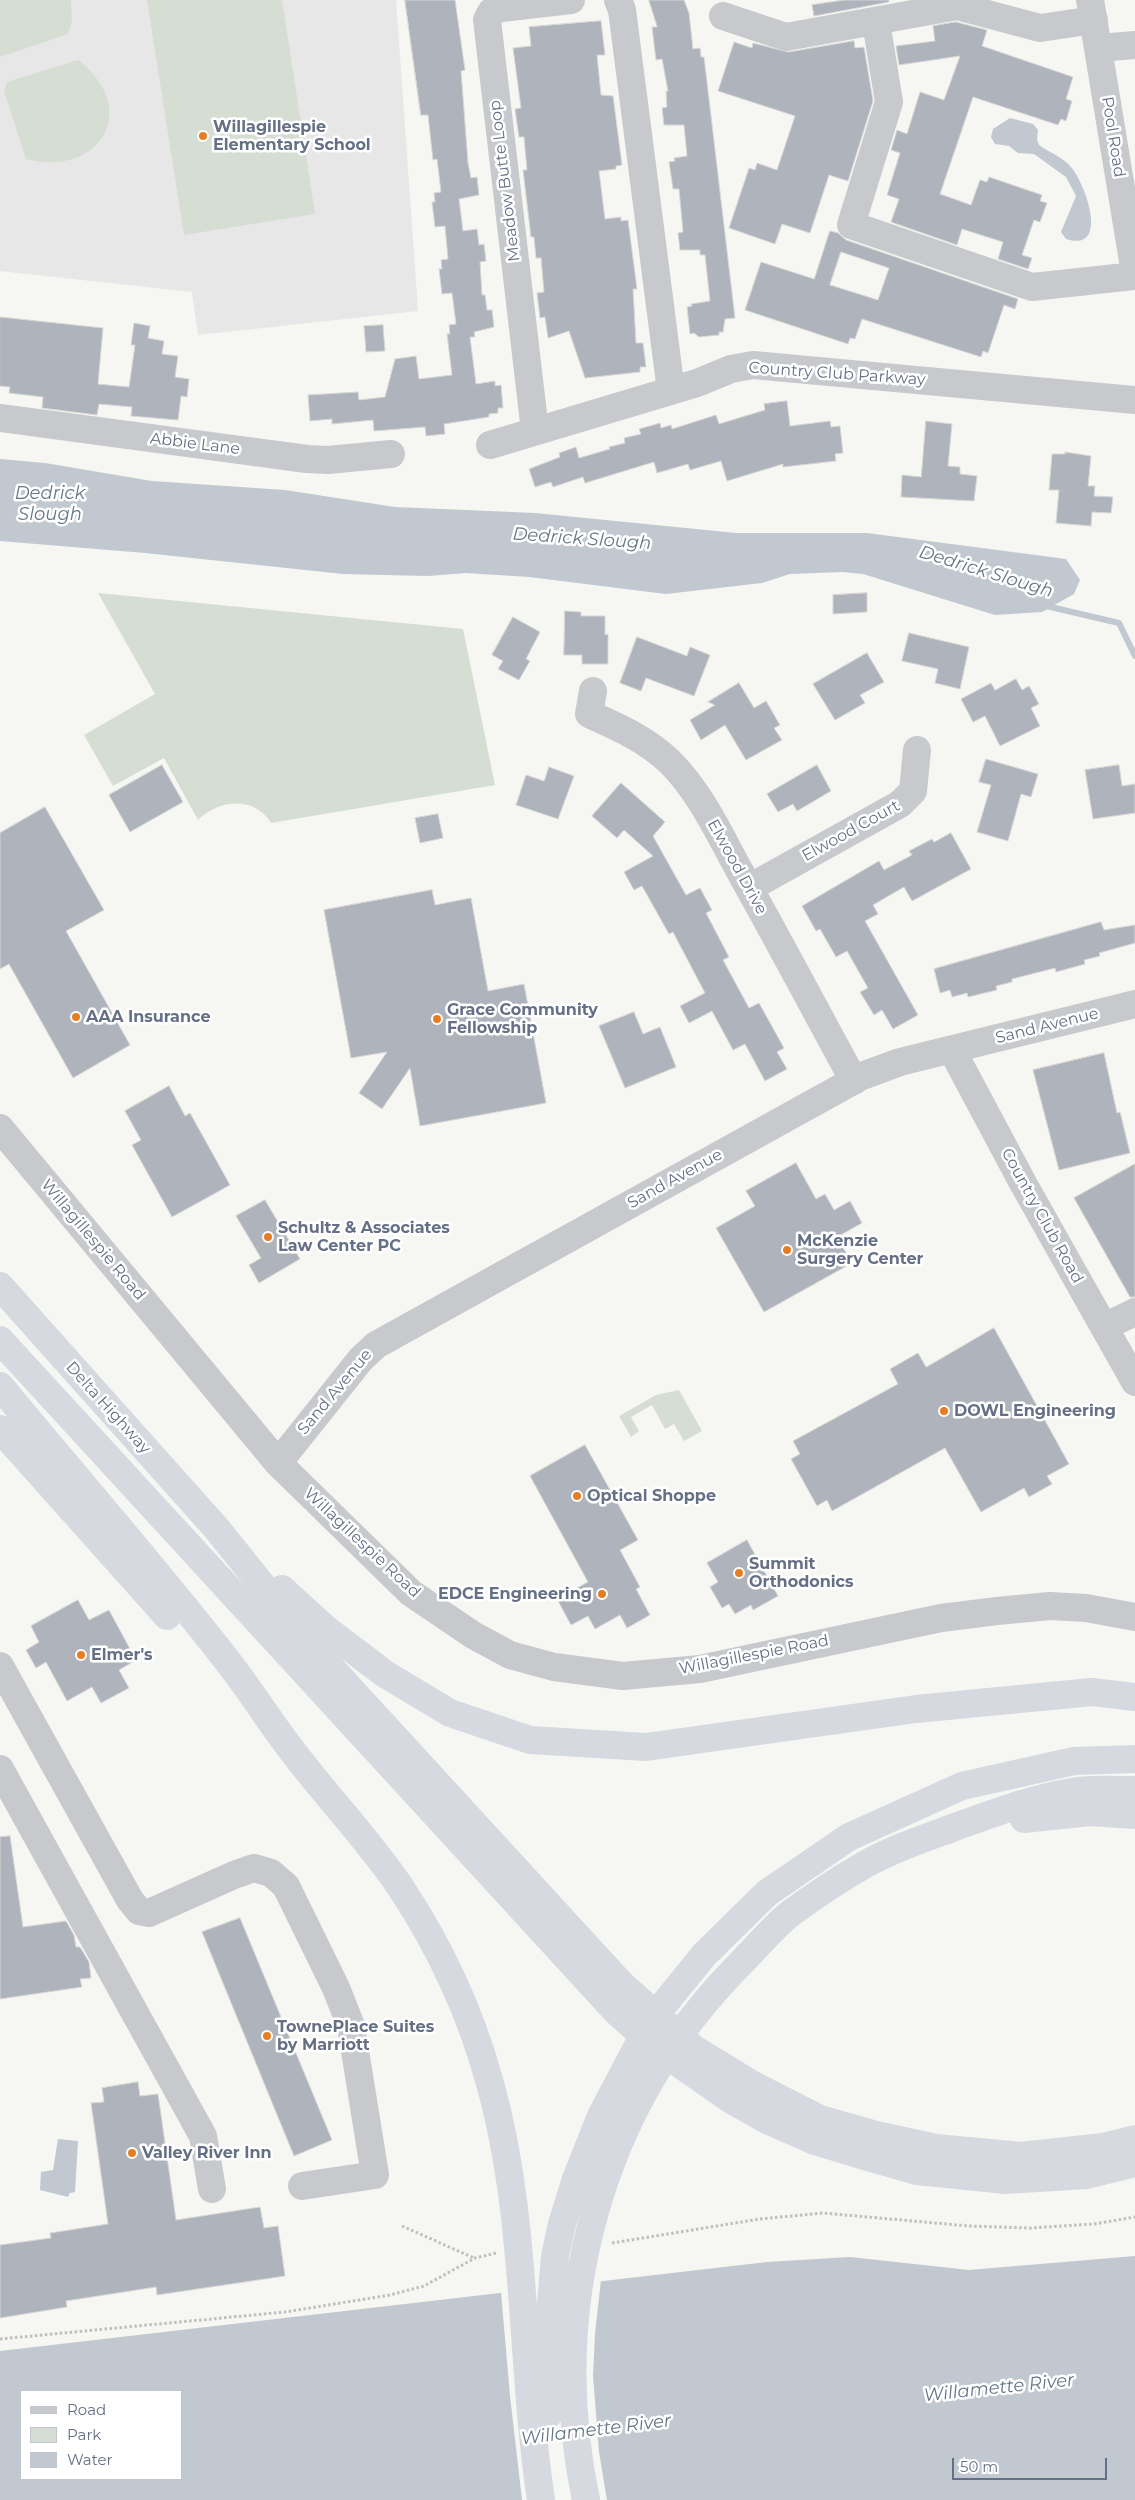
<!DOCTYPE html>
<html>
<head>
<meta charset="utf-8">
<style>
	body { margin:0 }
	#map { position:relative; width:1135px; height:2500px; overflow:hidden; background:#f6f6f3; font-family:Montserrat,sans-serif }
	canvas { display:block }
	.legend { position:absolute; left:20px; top:2390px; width:162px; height:90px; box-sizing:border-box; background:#fff; border:1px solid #c1c5ce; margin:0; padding:6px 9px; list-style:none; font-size:15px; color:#656f85 }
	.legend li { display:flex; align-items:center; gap:10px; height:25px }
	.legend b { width:25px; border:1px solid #c1c5ce }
	.scale { position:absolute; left:952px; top:2458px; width:155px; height:22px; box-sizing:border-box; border:2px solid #656f85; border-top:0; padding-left:6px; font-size:15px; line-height:18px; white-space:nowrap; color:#656f85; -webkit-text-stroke:4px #fff; paint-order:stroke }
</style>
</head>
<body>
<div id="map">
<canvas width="1135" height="2500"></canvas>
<ul class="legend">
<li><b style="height:6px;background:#c7c9cd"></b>Road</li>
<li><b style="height:14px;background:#d6ded4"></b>Park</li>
<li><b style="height:14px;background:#c1c8cf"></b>Water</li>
</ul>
<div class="scale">50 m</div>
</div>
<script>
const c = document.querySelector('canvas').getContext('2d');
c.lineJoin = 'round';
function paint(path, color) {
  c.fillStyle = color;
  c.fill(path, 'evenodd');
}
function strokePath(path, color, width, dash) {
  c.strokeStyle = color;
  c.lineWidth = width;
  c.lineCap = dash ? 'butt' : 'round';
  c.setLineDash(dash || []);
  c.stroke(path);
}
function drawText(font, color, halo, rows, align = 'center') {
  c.font = font + ' Montserrat,sans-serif';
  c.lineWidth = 5;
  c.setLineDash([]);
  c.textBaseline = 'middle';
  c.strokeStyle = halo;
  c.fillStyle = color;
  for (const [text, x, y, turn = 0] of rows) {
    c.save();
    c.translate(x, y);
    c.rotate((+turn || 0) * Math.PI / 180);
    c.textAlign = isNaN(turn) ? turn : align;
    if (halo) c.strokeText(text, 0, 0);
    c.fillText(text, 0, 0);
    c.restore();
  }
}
paint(new Path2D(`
	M 0,0 L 396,0 L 418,311 L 198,335 L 192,292 L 0,271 Z`), '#e6e7e6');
paint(new Path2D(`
	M 0,0 L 71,0 L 72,21 L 68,34 L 0,57 Z
	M 147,0 L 282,0 L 315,214 L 184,235 Z
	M 78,60 C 142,109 100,178 26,159 L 4,91 L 7,82 Z
	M 98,593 L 463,629 L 495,785 L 271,823 C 255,796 219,799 198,820 L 164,758 L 113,786 L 84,735 L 155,694 Z
	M 679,1390 L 702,1431 L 684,1441 L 674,1424 L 665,1429 L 652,1405 L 631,1417 L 639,1431 L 631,1437 L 619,1416 L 656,1395 Z`), '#d6ded4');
paint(new Path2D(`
	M 1010,118 L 1033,124 L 1038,130 L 1037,140 L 1039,145 C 1050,153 1063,157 1071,167 C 1085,183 1111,253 1066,239 L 1061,232 L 1076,196 L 1066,177 L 1034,154 L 1018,153 L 1009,146 L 995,144 L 991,137 L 993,129 Z
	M 0,459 L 45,463 L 152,481 L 285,490 L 395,507 L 535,513 L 736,533 L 867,533 L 1066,559 L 1080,580 L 1074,594 L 1042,612 L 995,615 L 863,574 L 843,572 L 790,574 L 762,583 L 666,594 L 529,577 L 466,573 L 428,576 L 343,574 L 145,553 L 0,541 Z
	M 58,2139 L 78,2141 L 75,2192 L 70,2193 L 68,2197 L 40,2190 L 41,2172 L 53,2170 Z
	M 1135,2256 L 1135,2500 L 0,2500 L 0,2351 L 767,2262 L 850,2257 L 969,2270 ZM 21,2391 L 181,2391 L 181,2479 L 21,2479 Z`), '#c1c8cf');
paint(new Path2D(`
	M 601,2280 L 595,2333 L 593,2376 L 599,2452 L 607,2500 L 522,2500 L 510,2396 L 501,2292 Z`), '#f6f6f3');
strokePath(new Path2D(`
	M 1042,605 L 1119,623 L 1135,656`), '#c1c8cf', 6);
const building = new Path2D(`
	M 405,0 L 455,0 L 465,70 L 461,71 L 468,163 L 471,178 L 477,177 L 479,195 L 459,199 L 463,231 L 477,229 L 479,245 L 484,244 L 486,261 L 480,262 L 482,295 L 485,295 L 487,310 L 492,310 L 494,327 L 474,332 L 475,337 L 470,337 L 476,384 L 495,381 L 495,386 L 501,385 L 503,408 L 498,408 L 498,413 L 489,414 L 489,417 L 444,424 L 445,434 L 426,436 L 425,427 L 374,431 L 373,420 L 332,424 L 332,419 L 310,421 L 308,395 L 358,392 L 359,400 L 385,397 L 395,359 L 416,356 L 419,379 L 452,375 L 447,334 L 450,334 L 449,325 L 456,324 L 452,293 L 442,294 L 439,269 L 442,269 L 441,260 L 448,259 L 445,226 L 435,227 L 432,202 L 435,202 L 434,193 L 441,192 L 437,159 L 433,160 L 428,115 L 421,115 Z
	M 649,0 L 684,0 L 689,13 L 693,49 L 700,48 L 701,57 L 704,57 L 735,318 L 725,319 L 723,332 L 719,332 L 719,335 L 699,337 L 694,333 L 690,334 L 687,307 L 692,306 L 691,304 L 710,301 L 705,255 L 700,255 L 700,250 L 680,250 L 678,233 L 683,232 L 679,189 L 673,189 L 669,162 L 675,161 L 674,158 L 687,156 L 684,125 L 664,125 L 662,108 L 667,107 L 666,91 L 668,91 L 662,59 L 656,60 L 652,27 L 657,27 Z
	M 844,0 L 889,0 L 889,2 L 814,16 L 812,5 Z
	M 601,21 L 605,55 L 597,55 L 601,95 L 613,96 L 622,165 L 616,166 L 616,169 L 599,171 L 605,219 L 621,217 L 621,221 L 628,220 L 637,289 L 633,289 L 636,343 L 643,343 L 646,367 L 640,367 L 640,372 L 585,378 L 569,331 L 548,338 L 545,317 L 540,318 L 537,293 L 544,292 L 541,258 L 536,258 L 534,237 L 531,237 L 523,170 L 527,170 L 524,137 L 519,137 L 515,109 L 521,108 L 513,48 L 531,46 L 529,27 Z
	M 956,22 L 987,30 L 982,46 L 1073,77 L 1066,99 L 1072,101 L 1066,121 L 1061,119 L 1058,125 L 973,97 L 940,194 L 971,205 L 980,180 L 987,182 L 989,177 L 1042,195 L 1040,201 L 1047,203 L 1040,222 L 1034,220 L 1022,255 L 1032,258 L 1028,269 L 998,259 L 1003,242 L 962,229 L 957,245 L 891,222 L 899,199 L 887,195 L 900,153 L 891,150 L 897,130 L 907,134 L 920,92 L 944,100 L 960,56 L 899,65 L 896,46 L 935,41 L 933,26 Z
	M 854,41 L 855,48 L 864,47 L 873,101 L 848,181 L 829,175 L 810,233 L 782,224 L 775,244 L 729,228 L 749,168 L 755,170 L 757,163 L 777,170 L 795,116 L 718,91 L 734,42 L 752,48 L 753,43 L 788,52 Z
	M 830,231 L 838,233 L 846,240 L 1018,299 L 1015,309 L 1004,305 L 988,353 L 983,351 L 981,357 L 862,319 L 855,339 L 850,338 L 848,344 L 745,310 L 761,262 L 814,279 ZM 841,252 L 889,268 L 878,300 L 830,285 Z
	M 0,317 L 103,328 L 98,384 L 129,387 L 135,345 L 131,345 L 134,323 L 150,326 L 148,338 L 164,341 L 162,354 L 178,356 L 175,377 L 189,379 L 187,397 L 181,396 L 178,420 L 131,416 L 132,407 L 99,404 L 97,415 L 42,408 L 43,397 L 9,393 L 10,387 L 0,386 Z
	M 383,325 L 385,351 L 366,352 L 364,326 Z
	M 787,401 L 790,426 L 830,421 L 831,427 L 840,426 L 843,453 L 835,454 L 836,461 L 783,467 L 783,464 L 727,481 L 721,461 L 690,470 L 688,464 L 657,473 L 654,462 L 585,483 L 583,477 L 553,487 L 551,482 L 535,487 L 529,469 L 560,457 L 559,453 L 576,447 L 579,458 L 610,449 L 609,447 L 625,443 L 624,438 L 641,434 L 639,429 L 660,423 L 661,428 L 671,425 L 672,429 L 716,415 L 719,424 L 765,410 L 764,404 Z
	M 926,421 L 952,424 L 948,466 L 960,467 L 960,474 L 977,476 L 974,501 L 901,497 L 902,475 L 921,477 Z
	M 1065,452 L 1091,456 L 1088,486 L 1095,486 L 1094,496 L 1113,497 L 1111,513 L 1092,512 L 1091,526 L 1056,523 L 1059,490 L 1049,490 L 1052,454 L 1065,454 Z
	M 867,593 L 867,612 L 833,614 L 833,595 Z
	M 565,611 L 581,612 L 581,616 L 605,616 L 605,635 L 608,634 L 608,664 L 582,664 L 582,655 L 564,655 Z
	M 513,617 L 540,632 L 526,659 L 530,661 L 519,680 L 498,669 L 503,661 L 492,655 Z
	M 909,633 L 969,647 L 960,689 L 935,683 L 938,669 L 902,661 Z
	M 637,637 L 687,656 L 690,647 L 710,655 L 694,696 L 646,678 L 641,691 L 620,683 Z
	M 867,653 L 884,682 L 860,695 L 865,703 L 835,720 L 813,684 Z
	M 1016,679 L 1022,690 L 1029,686 L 1039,704 L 1031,708 L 1040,726 L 1000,746 L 985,716 L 973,722 L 961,699 L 991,683 L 995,690 Z
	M 739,683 L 754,708 L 766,701 L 780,725 L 774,728 L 782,740 L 746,760 L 725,725 L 701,740 L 690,720 L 715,705 L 708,702 Z
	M 986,759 L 1038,774 L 1031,797 L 1021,794 L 1008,841 L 977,832 L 991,785 L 979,782 Z
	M 162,765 L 183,802 L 130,832 L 109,795 Z
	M 817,765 L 831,791 L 797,811 L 793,804 L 778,812 L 767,794 Z
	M 1119,765 L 1122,786 L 1135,784 L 1135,813 L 1093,819 L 1085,770 Z
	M 549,767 L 574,776 L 558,819 L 516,805 L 526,775 L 544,781 Z
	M 621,783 L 665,822 L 653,836 L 686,895 L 700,888 L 712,910 L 706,913 L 729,957 L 723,960 L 749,1008 L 759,1003 L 784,1048 L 777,1052 L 787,1069 L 765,1081 L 745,1044 L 733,1050 L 712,1011 L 689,1023 L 680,1006 L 705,993 L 673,932 L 669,934 L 642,886 L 634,890 L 624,872 L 653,856 L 624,830 L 617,838 L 592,816 Z
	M 45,807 L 104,910 L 66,931 L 130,1045 L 73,1078 L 9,964 L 0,969 L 0,833 Z
	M 438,814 L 443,838 L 420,843 L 415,818 Z
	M 951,833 L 971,869 L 912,901 L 904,887 L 873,905 L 878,914 L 865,921 L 918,1015 L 893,1029 L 882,1010 L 874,1015 L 860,992 L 868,988 L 847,951 L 836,957 L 820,929 L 816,931 L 802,906 L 879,861 L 884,870 L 912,855 L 909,851 L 932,839 L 934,842 Z
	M 432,890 L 435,905 L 471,898 L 488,991 L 524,984 L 546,1103 L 420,1126 L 410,1068 L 382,1109 L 359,1093 L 387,1052 L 351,1058 L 324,910 Z
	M 1101,922 L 1104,930 L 1135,925 L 1135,943 L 1099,953 L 1100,956 L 1084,960 L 1085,964 L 1056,972 L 1055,968 L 1012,979 L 1012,982 L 996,986 L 997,990 L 968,997 L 967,993 L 952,997 L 950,990 L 940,993 L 934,969 Z
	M 634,1012 L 643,1034 L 660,1027 L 676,1067 L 625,1088 L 599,1026 Z
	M 1104,1053 L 1117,1113 L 1120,1112 L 1130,1153 L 1059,1170 L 1033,1070 Z
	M 169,1086 L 185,1116 L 190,1113 L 230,1185 L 172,1217 L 132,1145 L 141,1140 L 125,1111 Z
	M 796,1163 L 816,1199 L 825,1194 L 834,1210 L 850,1201 L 862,1223 L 837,1237 L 852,1263 L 764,1312 L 716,1228 L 755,1206 L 746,1191 Z
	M 1135,1164 L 1135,1297 L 1130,1297 L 1074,1198 Z
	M 265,1200 L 300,1259 L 259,1283 L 249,1265 L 261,1258 L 236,1216 Z
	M 994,1328 L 1069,1464 L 1047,1476 L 1052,1484 L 1029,1497 L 1024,1488 L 981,1512 L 945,1448 L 832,1511 L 827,1500 L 817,1506 L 791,1459 L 800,1454 L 793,1441 L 898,1384 L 890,1369 L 918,1353 L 926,1367 Z
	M 585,1445 L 638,1540 L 620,1550 L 640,1587 L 636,1589 L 650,1615 L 627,1628 L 620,1615 L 595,1629 L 588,1616 L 571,1625 L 557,1599 L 588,1582 L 530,1476 Z
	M 747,1540 L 778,1596 L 753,1610 L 751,1605 L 735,1614 L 729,1604 L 722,1608 L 710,1587 L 718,1582 L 707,1563 Z
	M 78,1600 L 89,1620 L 109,1610 L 136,1660 L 119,1670 L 129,1688 L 101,1703 L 92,1687 L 67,1701 L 46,1662 L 36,1668 L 26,1650 L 39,1642 L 31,1626 Z
	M 10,1836 L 23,1927 L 66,1921 L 74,1935 L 76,1947 L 80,1947 L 89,1962 L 91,1978 L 80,1979 L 82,1987 L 0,1999 L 0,1837 Z
	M 240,1918 L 332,2140 L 294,2156 L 202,1932 Z
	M 138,2082 L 140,2096 L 158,2094 L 176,2220 L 260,2207 L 264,2228 L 278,2226 L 285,2276 L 157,2295 L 156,2287 L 66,2301 L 67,2307 L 0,2318 L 0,2245 L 51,2238 L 50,2233 L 108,2224 L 91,2103 L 104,2102 L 102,2088 Z`);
paint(building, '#afb3bb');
strokePath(building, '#d7d8d5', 1);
strokePath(new Path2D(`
	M 402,2226 L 474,2258
	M 612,2243 L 760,2219 L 823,2213 L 969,2226 L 1030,2228 L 1094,2224 L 1135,2217
	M 0,2339 L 285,2312 L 390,2295 L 424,2286 L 475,2258 L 496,2253`), '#bebfc2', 3, [2.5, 2.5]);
strokePath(new Path2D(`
	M 618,0 L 622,10 L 671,391
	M 1090,0 L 1135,273
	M 723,16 L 786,37 L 957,6 L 1040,28 L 1094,20
	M 876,22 L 889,102 L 851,225 L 1032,287 L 1135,276
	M 1099,48 L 1135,45
	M 0,418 L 307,459 L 328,460 L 391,454
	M 535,431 L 487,20 L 491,12 L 501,8 L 571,0
	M 490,445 L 697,383 L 731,369 L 753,365 L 1135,400
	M 593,691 L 589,714 C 618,727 646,739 670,762 C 702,794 721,838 743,877 C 781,945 817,1013 854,1081
	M 749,888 L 900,804 L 913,791 L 917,750
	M 952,1050 L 1024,1185 L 1135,1382
	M 0,1128 L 278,1463 L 411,1593 L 473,1635 L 510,1655 L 554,1667 L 623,1676 L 700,1669 L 941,1618 L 997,1611 L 1050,1606 L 1086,1608 L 1135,1617
	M 1104,1327 L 1135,1312
	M 278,1463 L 361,1359 L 376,1345 L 862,1076 L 900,1062 L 1135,1004
	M 0,1666 L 130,1900 L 139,1911 L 149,1913 L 234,1875 L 254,1868 L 271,1873 L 286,1886 L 336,1988 L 351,2026 L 375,2175 L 302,2186
	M 0,1769 L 203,2136 L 212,2189`), '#c7c9cd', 28);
strokePath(new Path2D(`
	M 0,1286 L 217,1529 L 310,1645 L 621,1984 L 694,2049 L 753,2085 L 820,2119 L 876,2135 L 936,2148 L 1021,2156 L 1103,2147 L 1135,2139
	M 0,1340 L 616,2011 L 657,2048 L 730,2099 L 767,2120 L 812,2140 L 868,2157 L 917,2171 L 1006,2180 L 1087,2175 L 1135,2163
	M 0,1386 C 76,1478 156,1569 229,1663 C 253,1694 273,1727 297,1757 C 330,1800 371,1843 401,1888 C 440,1947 470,2011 489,2080 C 528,2216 520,2361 541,2500
	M 0,1429 L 167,1616
	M 282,1589 L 327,1630 L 385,1674 L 450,1713 L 530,1740 L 646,1747 L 916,1709 L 1092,1692 L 1135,1697
	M 1024,1819 L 1090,1812 L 1135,1815
	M 548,2415 L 547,2351 L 555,2256 L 562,2224 L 576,2179 L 601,2116 L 641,2040 L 661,2008 L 704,1955 L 767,1893 L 849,1837 L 962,1786 L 1074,1761 L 1135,1759
	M 586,2500 C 545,2306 599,2106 740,1964 C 757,1947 773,1927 791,1913 C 814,1896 840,1879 864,1865 C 892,1849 925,1838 955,1827 C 994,1813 1036,1797 1078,1791 C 1097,1789 1116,1790 1135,1790`), '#d6d9df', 28);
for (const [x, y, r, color] of [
	[203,136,5,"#e77d22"],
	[76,1017,5,"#e77d22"],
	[437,1019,5,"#e77d22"],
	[268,1237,5,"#e77d22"],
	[787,1250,5,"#e77d22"],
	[944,1411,5,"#e77d22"],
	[577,1496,5,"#e77d22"],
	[739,1573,5,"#e77d22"],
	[602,1594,5,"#e77d22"],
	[81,1655,5,"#e77d22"],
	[267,2036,5,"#e77d22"],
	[132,2153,5,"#e77d22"]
]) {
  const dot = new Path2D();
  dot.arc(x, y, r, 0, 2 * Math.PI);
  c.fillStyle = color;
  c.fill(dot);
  strokePath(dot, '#fff', 2);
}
drawText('bold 16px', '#656f85', '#fff', [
	["Willagillespie",213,127],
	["Elementary School",213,145],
	["Grace Community",447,1010],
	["Fellowship",447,1028],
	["AAA Insurance",86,1017],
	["Schultz & Associates",278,1228],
	["Law Center PC",278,1246],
	["McKenzie",797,1241],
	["Surgery Center",797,1259],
	["DOWL Engineering",954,1411],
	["Optical Shoppe",587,1496],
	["Summit",749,1564],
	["Orthodonics",749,1582],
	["EDCE Engineering",592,1594,"right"],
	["Elmer's",91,1655],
	["TownePlace Suites",277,2027],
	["by Marriott",277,2045],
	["Valley River Inn",142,2153]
], 'left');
drawText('16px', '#656f85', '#fff', [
	["Pool Road",1113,137,81],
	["Meadow Butte Loop",505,181,-97],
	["Country Club Parkway",837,374,4],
	["Abbie Lane",195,444,7],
	["Elwood Court",851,831,-29],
	["Elwood Drive",737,867,61],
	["Sand Avenue",1047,1026,-14],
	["Sand Avenue",675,1179,-29],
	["Country Club Road",1042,1216,61],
	["Willagillespie Road",93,1240,50],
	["Sand Avenue",335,1392,-50],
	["Delta Highway",108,1408,48],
	["Willagillespie Road",362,1543,43],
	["Willagillespie Road",754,1655,-11]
]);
drawText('italic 18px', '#657788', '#fff', [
	["Dedrick",50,494],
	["Slough",50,515],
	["Dedrick Slough",582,539,4],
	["Dedrick Slough",986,572,17],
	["Willamette River",999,2388,-6],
	["Willamette River",596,2430,-7]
]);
</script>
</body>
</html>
